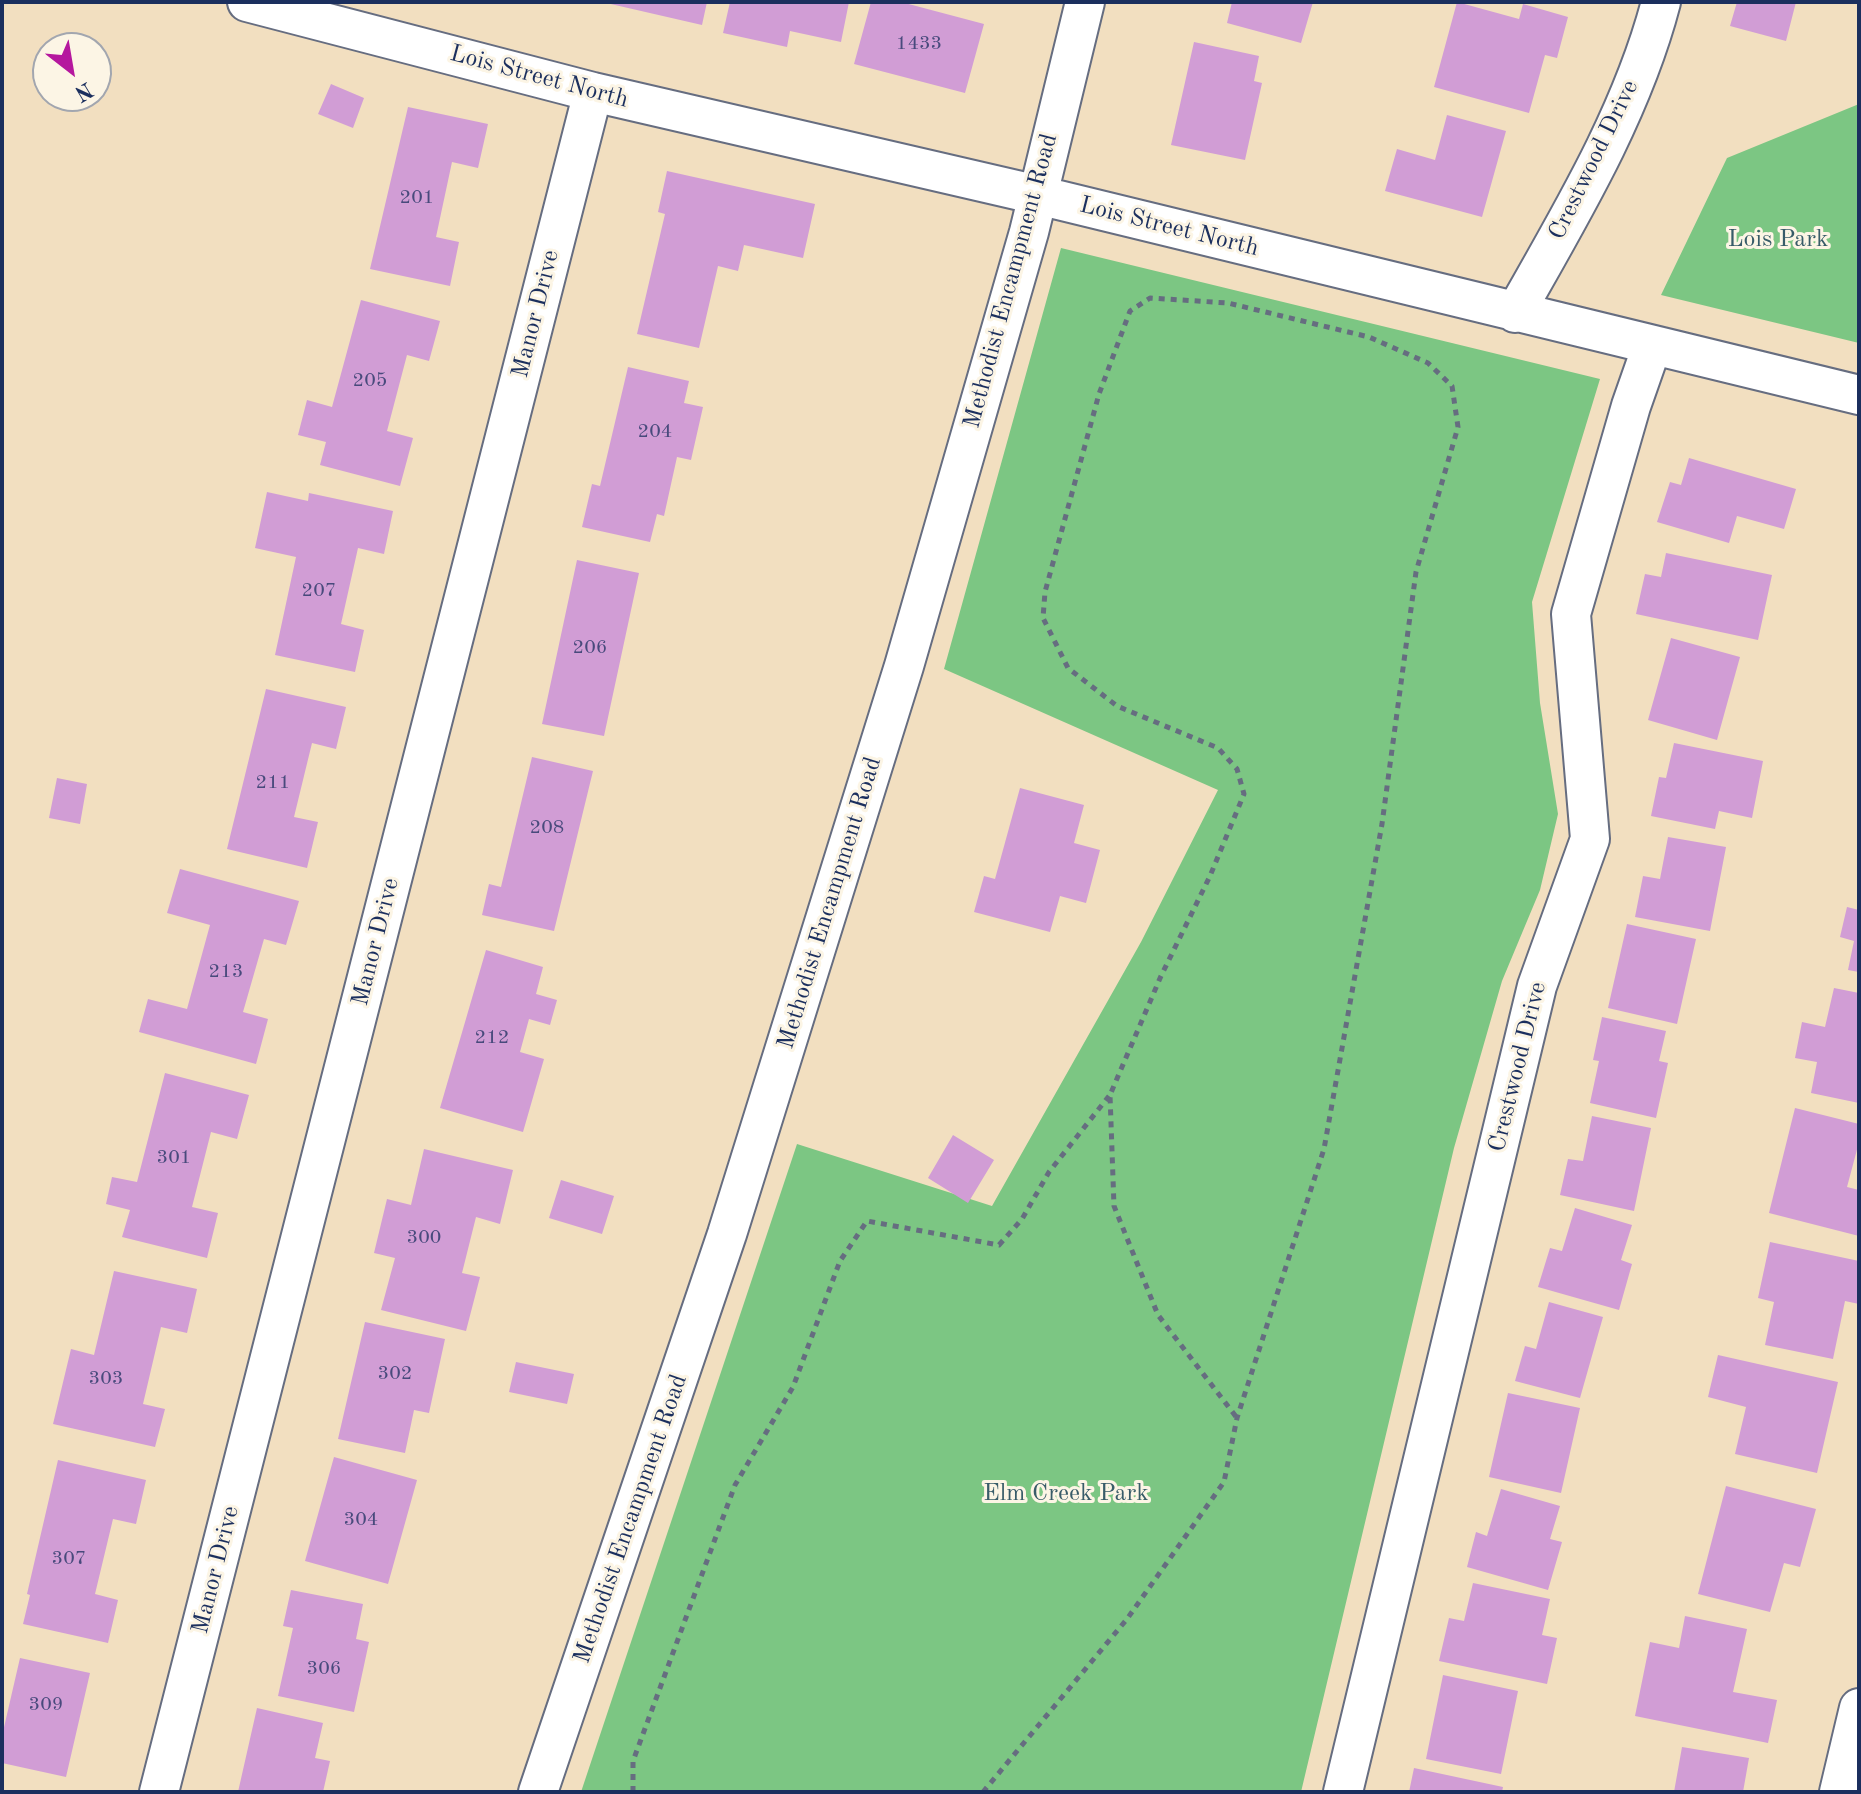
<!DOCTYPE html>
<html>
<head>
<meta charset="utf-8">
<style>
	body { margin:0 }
	#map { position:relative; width:1861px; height:1794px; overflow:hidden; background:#f2dfc0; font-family:"Old Standard TT",serif }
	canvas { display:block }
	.frame { position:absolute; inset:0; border:4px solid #1b2f5e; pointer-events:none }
	.north { position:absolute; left:32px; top:32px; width:80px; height:80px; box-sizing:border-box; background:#fcf5e5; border:2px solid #a2a6af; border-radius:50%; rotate:149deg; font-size:22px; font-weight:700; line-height:32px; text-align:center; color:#1b2f5e }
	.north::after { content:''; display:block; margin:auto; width:28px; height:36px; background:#b5179e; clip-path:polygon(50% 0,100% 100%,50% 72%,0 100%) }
</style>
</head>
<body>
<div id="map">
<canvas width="1861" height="1794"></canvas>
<div class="frame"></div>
<div class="north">N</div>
</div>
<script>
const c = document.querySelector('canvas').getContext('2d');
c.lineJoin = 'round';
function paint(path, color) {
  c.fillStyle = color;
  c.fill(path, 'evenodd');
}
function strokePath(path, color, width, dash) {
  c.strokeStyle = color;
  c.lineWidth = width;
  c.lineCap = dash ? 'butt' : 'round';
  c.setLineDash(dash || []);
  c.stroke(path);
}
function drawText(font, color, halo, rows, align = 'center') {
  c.font = font + ' "Old Standard TT",serif';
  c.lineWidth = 6;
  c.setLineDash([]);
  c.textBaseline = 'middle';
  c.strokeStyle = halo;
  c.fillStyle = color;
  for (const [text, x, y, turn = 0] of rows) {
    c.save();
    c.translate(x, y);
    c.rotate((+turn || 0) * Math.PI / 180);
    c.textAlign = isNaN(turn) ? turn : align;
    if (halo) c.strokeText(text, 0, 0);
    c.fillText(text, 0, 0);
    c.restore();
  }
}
paint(new Path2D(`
	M 1859,104 L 1859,343 L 1661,295 L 1727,158 Z
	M 1061,248 L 1600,379 L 1532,602 L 1540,703 L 1558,814 L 1540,890 L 1502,981 L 1454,1148 L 1301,1792 L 581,1792 L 797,1144 L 992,1206 L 1141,942 L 1218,790 L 944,669 Z`), '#7cc683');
paint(new Path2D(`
	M 602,2 L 707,2 L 702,25 Z
	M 730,2 L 849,2 L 841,42 L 790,31 L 787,47 L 723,33 Z
	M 871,2 L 901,2 L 984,24 L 965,93 L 854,64 Z
	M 1232,2 L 1313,2 L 1301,43 L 1227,23 Z
	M 1457,2 L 1519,19 L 1523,4 L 1568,17 L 1557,58 L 1545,55 L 1529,113 L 1434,87 Z
	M 1737,2 L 1796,2 L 1786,41 L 1730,26 Z
	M 1194,42 L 1259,56 L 1254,81 L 1262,83 L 1245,160 L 1171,145 Z
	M 331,84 L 364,98 L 353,128 L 318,114 Z
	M 408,107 L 488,124 L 478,168 L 452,162 L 436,237 L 459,242 L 450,286 L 370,269 Z
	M 1447,115 L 1506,131 L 1482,217 L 1385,191 L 1397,149 L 1435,160 Z
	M 667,171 L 815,204 L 803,258 L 744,245 L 738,271 L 718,266 L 699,348 L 637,334 L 665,214 L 658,212 Z
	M 361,300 L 440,321 L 429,361 L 407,355 L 387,431 L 413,438 L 400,486 L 320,465 L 326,442 L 298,435 L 307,400 L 332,407 Z
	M 628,367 L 689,381 L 684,403 L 703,407 L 691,460 L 677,457 L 664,516 L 657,514 L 650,542 L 582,527 L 592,484 L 600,486 Z
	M 1689,458 L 1796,489 L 1784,529 L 1737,516 L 1729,543 L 1657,522 L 1670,482 L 1681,485 Z
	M 267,492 L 308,501 L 309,493 L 393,511 L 384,554 L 358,548 L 341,624 L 364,630 L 355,672 L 275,655 L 296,557 L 255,548 Z
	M 1666,553 L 1772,575 L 1758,640 L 1636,614 L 1645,574 L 1661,577 Z
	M 577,560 L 639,573 L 604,736 L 542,724 Z
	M 1671,638 L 1740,657 L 1717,740 L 1648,720 Z
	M 266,689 L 346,707 L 336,749 L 312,743 L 294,817 L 318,822 L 307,868 L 227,849 Z
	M 1674,743 L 1763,761 L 1752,818 L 1719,811 L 1715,829 L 1651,816 L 1659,777 L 1666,778 Z
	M 532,757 L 593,771 L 554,931 L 482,915 L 489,884 L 501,887 Z
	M 57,778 L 87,784 L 80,824 L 49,818 Z
	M 1020,788 L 1084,805 L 1074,843 L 1100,850 L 1086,903 L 1060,896 L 1050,932 L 974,912 L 984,876 L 995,879 Z
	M 1668,837 L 1726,847 L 1710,931 L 1635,917 L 1643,876 L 1660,879 Z
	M 180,869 L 299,901 L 286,945 L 264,939 L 243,1012 L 268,1019 L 256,1064 L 139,1032 L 148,999 L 187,1009 L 210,925 L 167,913 Z
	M 1847,907 L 1859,910 L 1859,972 L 1848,970 L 1854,941 L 1840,937 Z
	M 1627,924 L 1696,939 L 1677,1024 L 1608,1008 Z
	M 486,950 L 543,967 L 536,994 L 557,1000 L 550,1025 L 529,1019 L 520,1052 L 544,1059 L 523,1132 L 440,1108 Z
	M 1834,988 L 1859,993 L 1859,1103 L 1811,1093 L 1817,1062 L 1795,1058 L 1802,1022 L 1825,1027 Z
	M 1602,1017 L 1666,1031 L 1659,1061 L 1668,1063 L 1656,1118 L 1590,1103 L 1599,1061 L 1593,1060 Z
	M 165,1073 L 249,1095 L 237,1139 L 211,1132 L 192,1207 L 218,1213 L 207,1258 L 122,1237 L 130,1210 L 106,1204 L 112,1177 L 137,1182 Z
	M 1795,1108 L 1859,1124 L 1859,1142 L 1847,1187 L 1859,1190 L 1859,1236 L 1769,1213 Z
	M 1592,1116 L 1651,1128 L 1634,1211 L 1560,1195 L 1568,1159 L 1583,1161 Z
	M 953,1135 L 994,1160 L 968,1203 L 928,1178 Z
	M 424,1149 L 513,1170 L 500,1224 L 476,1217 L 462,1273 L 480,1277 L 466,1331 L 381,1310 L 395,1258 L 374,1253 L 387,1199 L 411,1205 Z
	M 561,1180 L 614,1196 L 602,1234 L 549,1218 Z
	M 1575,1208 L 1632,1225 L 1621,1260 L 1632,1264 L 1619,1310 L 1538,1287 L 1550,1248 L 1562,1251 Z
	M 1770,1242 L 1859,1261 L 1859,1304 L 1845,1301 L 1833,1359 L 1765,1345 L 1774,1302 L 1758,1298 Z
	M 114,1271 L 197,1289 L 187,1333 L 161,1327 L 143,1404 L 165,1409 L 155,1447 L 53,1424 L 71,1349 L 94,1355 Z
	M 1549,1302 L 1603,1317 L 1580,1398 L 1515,1381 L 1525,1346 L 1536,1349 Z
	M 365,1322 L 445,1339 L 429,1413 L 414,1410 L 405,1453 L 338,1439 Z
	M 1718,1355 L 1838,1382 L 1817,1473 L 1735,1454 L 1746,1407 L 1708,1397 Z
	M 516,1362 L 574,1374 L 567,1404 L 509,1392 Z
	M 1508,1393 L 1580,1408 L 1561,1493 L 1489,1477 Z
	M 334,1457 L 417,1480 L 388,1584 L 305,1561 Z
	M 58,1460 L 146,1480 L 136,1524 L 113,1519 L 95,1594 L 118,1600 L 108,1643 L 23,1624 L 30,1595 L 27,1594 Z
	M 1726,1486 L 1816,1509 L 1800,1567 L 1784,1563 L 1770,1612 L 1698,1594 Z
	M 1501,1489 L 1560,1506 L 1550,1539 L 1562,1542 L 1548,1590 L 1467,1567 L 1476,1532 L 1487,1536 Z
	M 1473,1583 L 1550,1599 L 1542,1635 L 1557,1638 L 1547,1684 L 1439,1661 L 1449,1618 L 1464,1621 Z
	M 291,1590 L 363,1604 L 356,1639 L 369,1642 L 354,1712 L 278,1696 L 293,1628 L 283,1626 Z
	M 1685,1616 L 1747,1629 L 1733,1692 L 1777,1700 L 1768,1743 L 1635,1716 L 1650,1642 L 1679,1648 Z
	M 20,1658 L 90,1673 L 66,1777 L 2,1763 L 2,1736 Z
	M 1443,1675 L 1518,1691 L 1501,1774 L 1426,1759 Z
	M 257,1708 L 323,1723 L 315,1758 L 330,1761 L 323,1792 L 238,1792 Z
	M 1682,1747 L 1749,1758 L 1743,1792 L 1674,1792 Z
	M 1414,1768 L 1503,1787 L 1502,1792 L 1409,1792 Z`), '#d19dd5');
const minor = new Path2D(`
	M 247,2 L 593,92 L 1038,195 L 1859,395
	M 1515,313 C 1571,214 1632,113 1661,2
	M 159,1792 L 593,92
	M 538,1792 L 727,1234 L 904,666 L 1029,232 L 1085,2
	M 1343,1792 L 1537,986 L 1590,839 L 1571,614 L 1631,406 L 1652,346
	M 1839,1792 L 1859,1708`);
strokePath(minor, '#666d80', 42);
strokePath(new Path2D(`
	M 633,1792 L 633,1761 L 735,1485 L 793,1387 L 840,1261 L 867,1221 L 999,1245 L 1022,1219 L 1049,1172 L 1109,1096
	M 983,1792 L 1127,1619 L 1224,1482 L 1237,1418 L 1324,1149 L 1382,824 L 1416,572 L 1458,427 L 1452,386 L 1428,363 L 1369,337 L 1228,303 L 1150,298 L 1130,311 L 1099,394 L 1045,592 L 1043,618 L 1068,668 L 1117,706 L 1218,748 L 1237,769 L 1244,794 L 1210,876 L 1161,976 L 1110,1095 L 1114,1206 L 1158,1315 L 1237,1418`), '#666d80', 5, [6, 6]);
strokePath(minor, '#fff', 38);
drawText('20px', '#484a7c', null, [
	["1433",919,44],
	["201",417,198],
	["205",370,381],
	["204",655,432],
	["207",319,591],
	["206",590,648],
	["211",273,783],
	["208",547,828],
	["213",226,972],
	["212",492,1038],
	["301",174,1158],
	["300",424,1238],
	["302",395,1374],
	["303",106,1379],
	["304",361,1520],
	["307",69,1559],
	["306",324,1669],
	["309",46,1705]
]);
drawText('24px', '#1b2f5e', '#fcf5e5', [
	["Lois Street North",539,77,15],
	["Crestwood Drive",1594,160,-64],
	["Lois Street North",1169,227,14],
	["Methodist Encampment Road",1011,281,-75],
	["Manor Drive",536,314,-76],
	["Methodist Encampment Road",830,903,-73],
	["Manor Drive",376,942,-76],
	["Crestwood Drive",1518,1067,-76],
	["Methodist Encampment Road",631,1519,-71],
	["Manor Drive",216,1570,-76]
]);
drawText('24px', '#385c69', '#fcf5e5', [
	["Lois Park",1778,240],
	["Elm Creek Park",1066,1494]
]);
</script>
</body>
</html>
